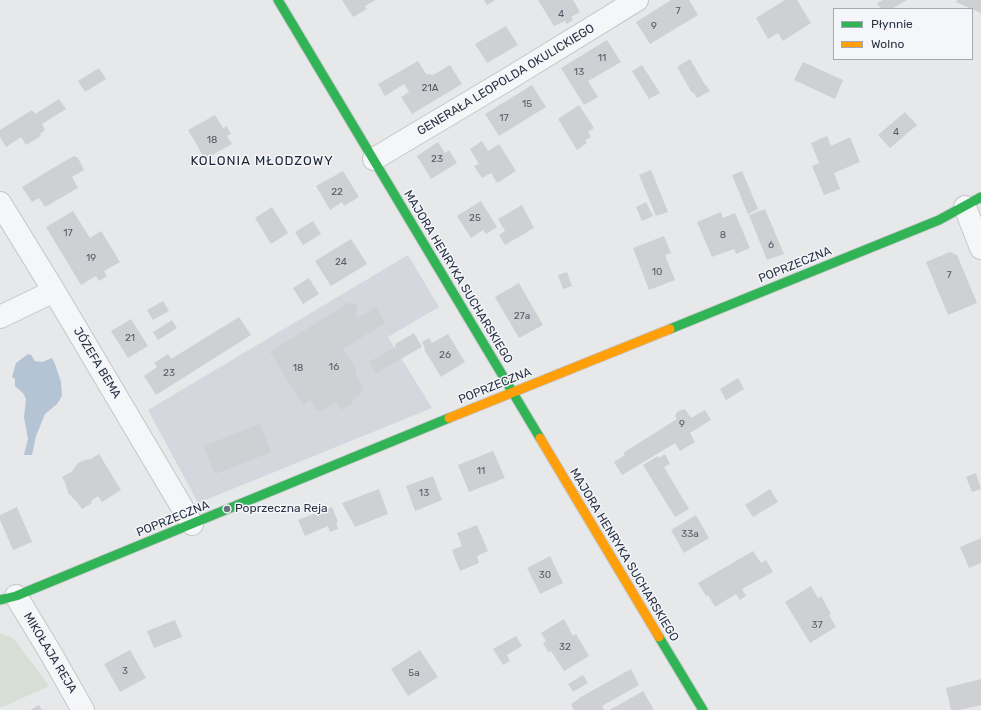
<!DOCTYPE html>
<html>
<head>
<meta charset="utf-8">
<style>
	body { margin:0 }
	#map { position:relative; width:981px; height:710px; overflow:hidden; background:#e6e8ea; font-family:Rubik,sans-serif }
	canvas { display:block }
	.legend { position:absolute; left:833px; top:8px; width:140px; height:52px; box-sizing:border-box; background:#f4f6f9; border:1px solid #a4a8b1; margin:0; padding:5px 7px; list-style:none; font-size:12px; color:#2b3445 }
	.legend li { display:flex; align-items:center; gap:8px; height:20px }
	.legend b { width:20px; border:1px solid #a4a8b1 }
</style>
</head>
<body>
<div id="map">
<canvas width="981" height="710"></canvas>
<ul class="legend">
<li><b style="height:5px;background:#30b455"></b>Płynnie</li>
<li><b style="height:5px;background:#ff9f0a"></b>Wolno</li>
</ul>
</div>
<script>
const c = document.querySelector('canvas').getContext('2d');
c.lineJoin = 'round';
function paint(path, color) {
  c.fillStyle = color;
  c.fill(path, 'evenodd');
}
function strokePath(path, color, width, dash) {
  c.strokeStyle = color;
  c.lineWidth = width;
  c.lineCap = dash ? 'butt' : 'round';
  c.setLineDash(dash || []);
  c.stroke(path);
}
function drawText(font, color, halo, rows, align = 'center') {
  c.font = font + ' Rubik,sans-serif';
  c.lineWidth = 3;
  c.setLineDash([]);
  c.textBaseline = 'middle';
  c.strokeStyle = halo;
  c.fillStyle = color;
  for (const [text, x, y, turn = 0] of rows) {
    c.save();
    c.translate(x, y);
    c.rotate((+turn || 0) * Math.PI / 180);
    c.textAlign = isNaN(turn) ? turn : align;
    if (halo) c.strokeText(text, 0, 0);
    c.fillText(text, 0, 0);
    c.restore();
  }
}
paint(new Path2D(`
	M 408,255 L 439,307 L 388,337 L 432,408 L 198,503 L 148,410 Z`), '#d4d7dd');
paint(new Path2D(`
	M 0,633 L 14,639 L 49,686 L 0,708 Z`), '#d6ded6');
paint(new Path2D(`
	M 28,354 L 31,355 L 35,361 L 42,362 L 52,358 L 55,364 L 61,382 L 62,396 L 57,404 L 45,414 L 36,436 L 32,455 L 24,455 L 28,439 L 24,417 L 26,399 L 23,393 L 15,386 L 15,379 L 12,377 L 16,363 Z`), '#b4c4d5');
paint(new Path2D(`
	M 342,0 L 376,0 L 365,6 L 367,9 L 353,17 Z
	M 484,0 L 495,0 L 487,5 Z
	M 538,0 L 573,0 L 580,12 L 571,17 L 573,20 L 567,24 L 565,21 L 554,26 Z
	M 671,0 L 689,0 L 698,15 L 650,44 L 636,22 Z
	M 785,0 L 797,0 L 811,23 L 783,41 L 778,33 L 768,39 L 756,18 Z
	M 883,0 L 907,0 L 892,9 L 881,9 L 877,3 Z
	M 957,0 L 981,0 L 981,13 L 956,2 Z
	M 506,26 L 518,45 L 487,63 L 475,44 Z
	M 607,40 L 621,62 L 588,81 L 598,97 L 584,105 L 561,68 Z
	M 690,59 L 705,85 L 706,85 L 710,91 L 697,98 L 693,92 L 692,93 L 677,67 Z
	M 418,61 L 426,74 L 433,75 L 450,65 L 462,84 L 412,114 L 401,97 L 409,92 L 404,84 L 385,96 L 378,84 Z
	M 803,62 L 843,80 L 835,99 L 794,80 Z
	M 642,65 L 660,93 L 649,99 L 632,71 Z
	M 99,68 L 106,79 L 85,92 L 78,81 Z
	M 532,85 L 546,107 L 499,136 L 485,114 Z
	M 59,99 L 66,109 L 42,124 L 45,130 L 40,134 L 41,136 L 26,145 L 21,137 L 6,147 L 0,137 L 0,130 L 32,110 L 35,114 Z
	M 579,105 L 594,128 L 588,132 L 591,137 L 585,140 L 587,143 L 577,150 L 558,119 Z
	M 905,112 L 917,125 L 890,148 L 878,135 Z
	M 215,115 L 223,128 L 227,126 L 231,134 L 227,136 L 232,144 L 205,159 L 188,130 Z
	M 827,136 L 831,146 L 850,137 L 860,162 L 834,173 L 840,189 L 824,195 L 812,166 L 819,163 L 811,143 Z
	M 482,141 L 488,151 L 499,144 L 516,171 L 497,183 L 491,173 L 482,178 L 474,166 L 479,164 L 470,149 Z
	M 438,142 L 445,153 L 449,150 L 457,163 L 431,179 L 417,156 Z
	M 74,156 L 78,158 L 84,170 L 72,177 L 78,188 L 45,207 L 39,198 L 32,202 L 22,187 L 63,162 Z
	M 651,170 L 668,212 L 656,216 L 639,175 Z
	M 343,171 L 359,197 L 344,206 L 342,202 L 330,210 L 316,186 Z
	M 742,171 L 758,209 L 748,214 L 732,175 Z
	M 481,201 L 497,227 L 486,234 L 483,230 L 471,238 L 457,216 Z
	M 646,202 L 653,216 L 642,221 L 636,207 Z
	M 522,205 L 534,228 L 505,245 L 499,235 L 505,231 L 498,219 Z
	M 272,207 L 288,233 L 271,244 L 255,218 Z
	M 765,209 L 784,254 L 767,260 L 749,215 Z
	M 73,211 L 90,238 L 101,231 L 120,262 L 104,271 L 107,276 L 99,281 L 96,276 L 81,285 L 46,227 Z
	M 721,212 L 723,218 L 735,213 L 750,248 L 736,254 L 734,249 L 712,257 L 697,222 Z
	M 313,221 L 321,234 L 303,245 L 295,232 Z
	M 664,236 L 671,253 L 665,255 L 675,280 L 649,290 L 633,248 Z
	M 351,239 L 367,264 L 331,286 L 315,261 Z
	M 950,252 L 957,255 L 977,303 L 948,315 L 926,262 Z
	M 567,272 L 572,286 L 563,289 L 558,275 Z
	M 309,278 L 319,294 L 303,304 L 293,288 Z
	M 519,283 L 543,325 L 519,338 L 495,297 Z
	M 163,301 L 169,311 L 153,320 L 147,310 Z
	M 348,303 L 354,303 L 358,309 L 355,314 L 358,318 L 376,307 L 385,323 L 343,349 L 357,371 L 355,373 L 363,386 L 361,394 L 351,401 L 353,403 L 341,410 L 336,402 L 322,411 L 316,410 L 310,400 L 303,405 L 270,352 Z
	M 239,317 L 251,335 L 156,395 L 144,376 L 157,367 L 154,363 L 168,354 L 171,359 Z
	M 131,319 L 148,346 L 128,358 L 111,331 Z
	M 172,320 L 177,328 L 158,340 L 153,332 Z
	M 414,333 L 422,347 L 376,373 L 369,362 L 396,347 L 395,344 Z
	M 448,334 L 465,362 L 441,377 L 424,349 L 425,348 L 422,342 L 429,338 L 432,343 Z
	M 738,378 L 744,389 L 726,400 L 720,389 Z
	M 685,409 L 691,418 L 705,410 L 711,420 L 690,433 L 695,442 L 680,451 L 675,443 L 622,475 L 614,462 L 625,455 L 623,453 L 677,419 L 675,416 L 677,412 L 681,410 Z
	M 260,424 L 271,452 L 215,474 L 204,446 Z
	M 493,451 L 505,478 L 469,492 L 458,465 Z
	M 99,454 L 121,490 L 102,502 L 98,496 L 91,501 L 92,503 L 82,509 L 77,502 L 68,493 L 65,482 L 62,477 L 71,472 L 78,463 L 85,460 L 91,459 Z
	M 665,454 L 670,464 L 664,467 L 689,509 L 675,517 L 643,465 L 658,456 L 659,458 Z
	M 976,473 L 981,489 L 972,492 L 966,477 Z
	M 433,476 L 442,500 L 415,511 L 406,486 Z
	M 379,489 L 388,514 L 355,527 L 342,503 Z
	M 770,489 L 778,502 L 753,517 L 745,505 Z
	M 17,507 L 32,542 L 13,550 L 0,520 L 0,515 Z
	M 332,507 L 338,522 L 336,523 L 338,529 L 330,532 L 328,526 L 305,536 L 298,520 Z
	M 696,515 L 709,538 L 684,553 L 671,530 Z
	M 477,525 L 488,551 L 477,556 L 479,563 L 460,571 L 452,550 L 462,546 L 457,533 Z
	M 981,538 L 981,563 L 969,568 L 960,547 Z
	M 753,551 L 761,563 L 766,560 L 773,572 L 742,589 L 746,596 L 740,600 L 736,594 L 715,607 L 708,595 L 706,596 L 698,583 Z
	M 550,556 L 563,583 L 540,594 L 527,568 Z
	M 811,586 L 818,598 L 821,596 L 831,614 L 829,615 L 836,627 L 810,643 L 785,602 Z
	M 564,619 L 573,636 L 576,634 L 589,656 L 564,671 L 551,651 L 548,652 L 543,643 L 546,641 L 541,633 Z
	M 175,620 L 182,637 L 154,648 L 147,631 Z
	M 516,636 L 522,646 L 507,655 L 510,661 L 503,665 L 493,649 Z
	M 130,650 L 146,678 L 120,692 L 104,664 Z
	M 420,650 L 438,677 L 408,696 L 391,669 Z
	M 631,669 L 639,685 L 602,706 L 604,710 L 574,710 L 571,704 L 579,699 L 579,698 Z
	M 583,675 L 588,683 L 573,692 L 568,684 Z
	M 981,679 L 981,705 L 960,710 L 951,710 L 946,688 Z
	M 643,691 L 654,710 L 609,710 L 617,706 Z
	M 39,705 L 42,710 L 30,710 Z`), '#ced0d3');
const street = new Path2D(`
	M 374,159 L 510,78 L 637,0
	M 0,203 L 54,291 L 192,524
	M 965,207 L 981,248
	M 0,317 L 54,291
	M 16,596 L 50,652 L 83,710`);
const fast = new Path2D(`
	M 278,0 L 540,438
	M 670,329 L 939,220 L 981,197
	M 0,600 L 16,596 L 449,418
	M 659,637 L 703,710`);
const slow = new Path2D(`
	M 449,418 L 670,329
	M 540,438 L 659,637`);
strokePath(street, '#c4c6c8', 24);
strokePath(fast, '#c4c6c8', 11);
strokePath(slow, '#c4c6c8', 11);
strokePath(street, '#f5f6f7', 22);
strokePath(fast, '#30b455', 9);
strokePath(slow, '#ff9f0a', 9);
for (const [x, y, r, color] of [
	[227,509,4,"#6c737f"]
]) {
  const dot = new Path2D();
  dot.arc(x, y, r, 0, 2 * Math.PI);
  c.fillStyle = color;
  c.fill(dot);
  strokePath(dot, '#f4f6f9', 1.5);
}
drawText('10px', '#545c69', null, [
	["7",678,11],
	["4",561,14],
	["9",654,26],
	["11",602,58],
	["13",579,72],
	["21A",430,88],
	["15",527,104],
	["17",504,118],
	["4",896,132],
	["18",212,140],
	["23",437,159],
	["22",337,192],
	["25",475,218],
	["17",68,233],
	["8",723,235],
	["6",771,245],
	["19",91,258],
	["24",341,262],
	["10",657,272],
	["7",949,275],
	["27a",522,316],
	["21",130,338],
	["26",445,355],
	["16",334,367],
	["18",298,368],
	["23",169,373],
	["9",682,424],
	["11",481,471],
	["13",424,493],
	["33a",690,534],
	["30",545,575],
	["37",817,625],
	["32",565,647],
	["3",125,671],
	["5a",414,673]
]);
drawText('12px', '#2b3445', '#f4f6f9', [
	["GENERAŁA LEOPOLDA OKULICKIEGO",506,80,-31],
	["POPRZECZNA",795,265,-22],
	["MAJORA HENRYKA SUCHARSKIEGO",458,277,59],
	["JÓZEFA BEMA",97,363,59],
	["POPRZECZNA",495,386,-22],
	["POPRZECZNA",173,519,-22],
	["MAJORA HENRYKA SUCHARSKIEGO",624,555,59],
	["MIKOŁAJA REJA",50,653,59]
]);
drawText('12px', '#2b3445', '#f4f6f9', [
	["Poprzeczna Reja",235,509]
], 'left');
c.letterSpacing = '1px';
drawText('13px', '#1d2536', '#f4f6f9', [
	["KOLONIA MŁODZOWY",262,161]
]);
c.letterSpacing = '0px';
</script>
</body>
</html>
